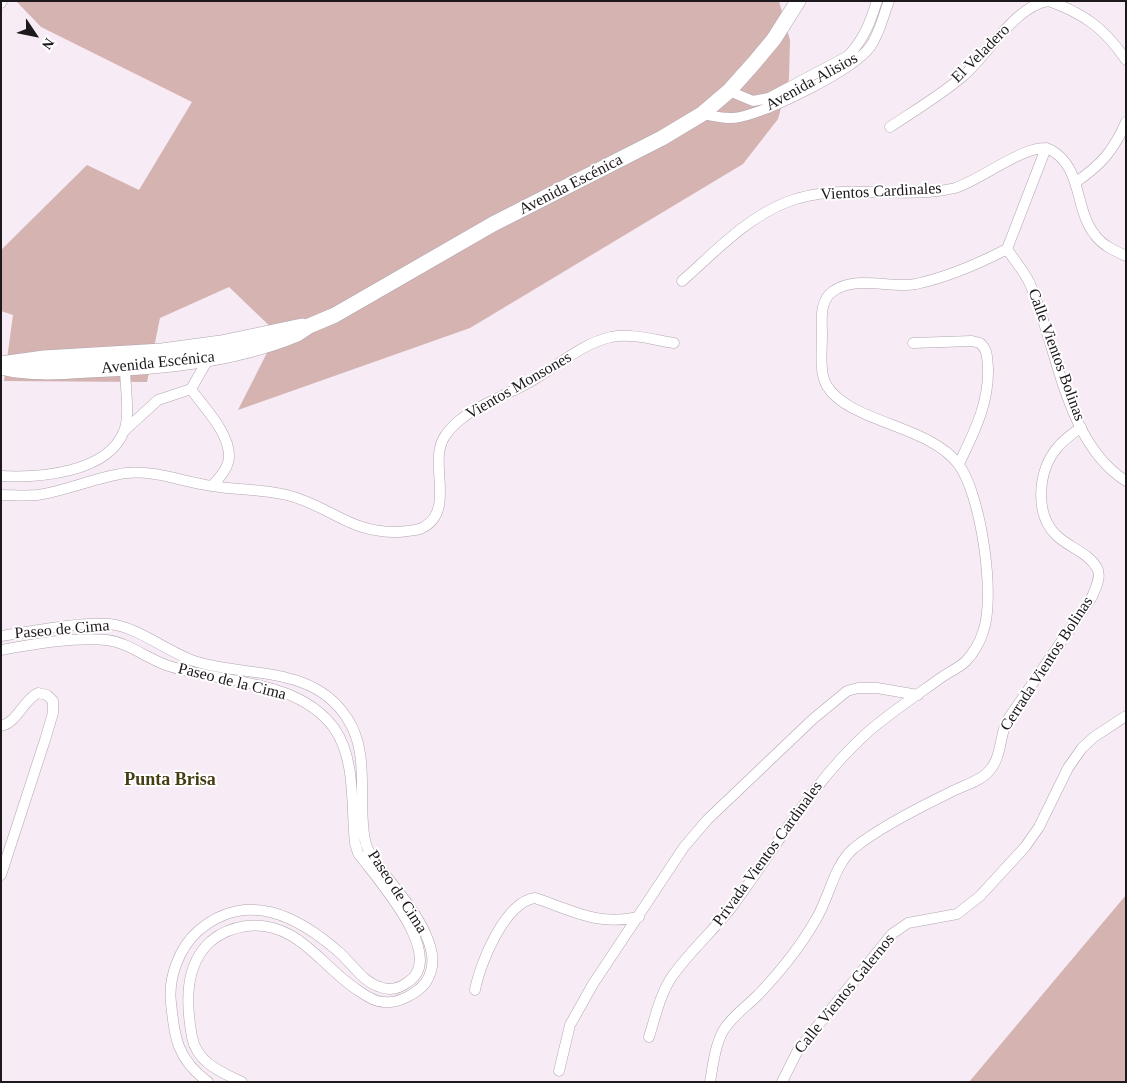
<!DOCTYPE html>
<html>
<head>
<meta charset="utf-8">
<style>
	body { margin:0 }
	#map { position:relative; width:1127px; height:1083px; overflow:hidden; background:#f7ebf5; font-family:"Times New Roman",serif }
	canvas { display:block }
	.frame { position:absolute; inset:0; border:2px solid #1d181c; pointer-events:none }
	.north { position:absolute; left:10px; top:10px; width:50px; height:50px; -webkit-text-stroke:4px #fff; paint-order:stroke; rotate:124deg; font-size:14px; font-weight:700; line-height:20px; text-align:center; color:#1d181c }
	.north::after { content:''; display:block; margin:auto; width:18px; height:22px; background:#1d181c; clip-path:polygon(50% 0,100% 100%,50% 72%,0 100%) }
</style>
</head>
<body>
<div id="map">
<canvas width="1127" height="1083"></canvas>
<div class="frame"></div>
<div class="north">N</div>
</div>
<script>
const c = document.querySelector('canvas').getContext('2d');
c.lineJoin = 'round';
function paint(path, color) {
  c.fillStyle = color;
  c.fill(path, 'evenodd');
}
function strokePath(path, color, width, dash) {
  c.strokeStyle = color;
  c.lineWidth = width;
  c.lineCap = dash ? 'butt' : 'round';
  c.setLineDash(dash || []);
  c.stroke(path);
}
function drawText(font, color, halo, rows, align = 'center') {
  c.font = font + ' "Times New Roman",serif';
  c.lineWidth = 4;
  c.setLineDash([]);
  c.textBaseline = 'middle';
  c.strokeStyle = halo;
  c.fillStyle = color;
  for (const [text, x, y, turn = 0] of rows) {
    c.save();
    c.translate(x, y);
    c.rotate((+turn || 0) * Math.PI / 180);
    c.textAlign = isNaN(turn) ? turn : align;
    if (halo) c.strokeText(text, 0, 0);
    c.fillText(text, 0, 0);
    c.restore();
  }
}
paint(new Path2D(`
	M 16,1 L 779,1 L 790,40 L 789,79 L 778,119 L 743,164 L 470,328 L 238,410 L 277,333 L 229,287 L 160,318 L 147,382 L 4,381 L 13,315 L 1,311 L 1,250 L 87,165 L 139,190 L 192,102 L 41,27 Z
	M 1126,895 L 1126,1082 L 969,1082 Z`), '#d4b3b1');
const minor = new Path2D(`
	M 1049,1 C 1085,14 1105,29 1126,60
	M 1,3 L 2,1
	M 729,91 L 753,101 L 769,98 L 848,56 C 864,39 870,23 877,1
	M 702,114 C 715,116 727,120 740,117 C 771,110 852,71 870,47 C 880,33 883,16 889,1
	M 890,127 C 914,111 941,95 963,76 C 988,55 1015,6 1048,1
	M 1076,182 C 1101,165 1114,150 1126,122
	M 1007,249 C 1014,260 1025,272 1030,284 C 1057,345 1065,443 1126,481
	M 682,281 C 715,252 746,218 787,202 C 840,181 900,201 955,188 C 978,182 1032,139 1051,150 C 1083,168 1074,209 1095,235 C 1102,245 1115,251 1126,256
	M 913,343 L 972,341 L 980,343 C 988,350 987,358 988,368 C 989,404 974,432 959,464
	M 210,356 L 191,389 C 204,408 229,432 229,456 C 229,468 219,478 212,486
	M 124,431 L 158,400 L 191,389
	M 1,476 C 39,478 108,473 124,431 C 131,414 124,381 125,362
	M 1,495 C 13,495 25,496 37,495 C 67,491 96,477 126,473 C 156,470 183,482 212,486 C 237,490 262,489 287,495 C 331,506 348,533 399,532 C 405,531 416,531 422,528 C 457,511 427,462 445,436 C 452,425 466,414 478,408 C 498,397 519,389 538,377 C 561,363 584,343 611,337 C 632,333 654,340 674,343
	M 1,636 C 36,631 74,622 109,624 C 136,626 168,652 194,661 C 246,678 312,664 347,718 C 371,754 357,800 365,840 C 367,853 379,866 387,877 C 401,895 417,914 426,935 C 433,951 436,966 426,982 C 418,993 398,1004 384,1002 C 375,1002 366,996 359,991 C 321,967 298,920 246,926 C 232,928 222,932 211,941 C 184,965 186,1004 192,1037 C 197,1063 221,1072 242,1082
	M 1,650 C 35,644 72,637 107,640 C 129,643 146,658 166,665 C 220,684 296,677 334,728 C 356,759 351,806 355,843 L 358,853 C 376,878 448,956 408,982 C 400,988 390,991 380,987 C 363,982 352,964 340,953 C 298,916 247,889 198,931 C 179,948 168,978 171,1003 C 175,1039 177,1059 208,1082
	M 1,726 C 18,722 23,700 38,693 L 47,695 L 53,701 L 53,713 L 45,740 L 1,875
	M 475,990 C 480,963 505,902 535,898 C 574,911 597,926 639,917
	M 649,1037 C 655,1018 660,995 671,978 C 688,953 712,932 731,908 C 776,848 811,783 868,732 C 891,712 917,695 942,677 C 949,672 959,668 966,661 C 973,654 980,642 983,632 C 996,597 981,495 959,465 C 930,425 850,423 827,386 C 819,373 822,350 822,335 C 822,321 819,302 832,292 C 855,274 890,289 916,284 C 948,277 978,264 1007,249 L 1046,148
	M 559,1071 L 570,1025 L 593,984 L 684,847 L 707,820 L 813,719 L 847,691 L 858,688 L 877,688 L 918,695
	M 710,1082 C 713,1065 715,1046 723,1031 C 732,1016 746,1007 758,995 C 779,973 800,947 815,921 C 830,897 833,866 854,848 C 879,828 920,807 949,793 C 961,786 980,782 989,771 C 1001,758 1000,738 1006,722 L 1092,597 C 1095,589 1102,577 1097,568 C 1089,553 1068,547 1056,535 C 1034,513 1038,469 1058,447 C 1064,439 1074,433 1081,427
	M 782,1082 L 798,1050 L 892,934 L 908,923 L 957,914 L 980,896 L 1025,847 L 1039,827 L 1068,768 L 1082,748 L 1094,737 L 1126,716`);
const primary = new Path2D(`
	M 1,364 L 44,358 L 162,351 L 221,343 L 302,326
	M 1,367 C 30,374 59,372 88,370 C 159,367 231,361 297,334 L 309,326 L 335,315 L 493,224 L 662,138 L 702,114 L 729,91 L 754,63 L 774,39 L 798,1`);
strokePath(minor, '#b1a6b0', 11);
strokePath(primary, '#b1a6b0', 16);
strokePath(minor, '#fff', 10);
strokePath(primary, '#fff', 15);
drawText('16px', '#1d181c', '#fff', [
	["El Veladero",981,54,-45],
	["Avenida Alisios",812,82,-29],
	["Avenida Escénica",571,185,-27],
	["Vientos Cardinales",881,192,-3],
	["Calle Vientos Bolinas",1056,355,70],
	["Avenida Escénica",158,363,-6],
	["Vientos Monsones",519,386,-30],
	["Paseo de Cima",62,630,-5],
	["Cerrada Vientos Bolinas",1047,664,-57],
	["Paseo de la Cima",232,682,14],
	["Privada Vientos Cardinales",768,854,-54],
	["Paseo de Cima",397,892,57],
	["Calle Vientos Galernos",845,994,-51]
]);
drawText('bold 18px', '#453e15', '#fff', [
	["Punta Brisa",170,780]
]);
</script>
</body>
</html>
